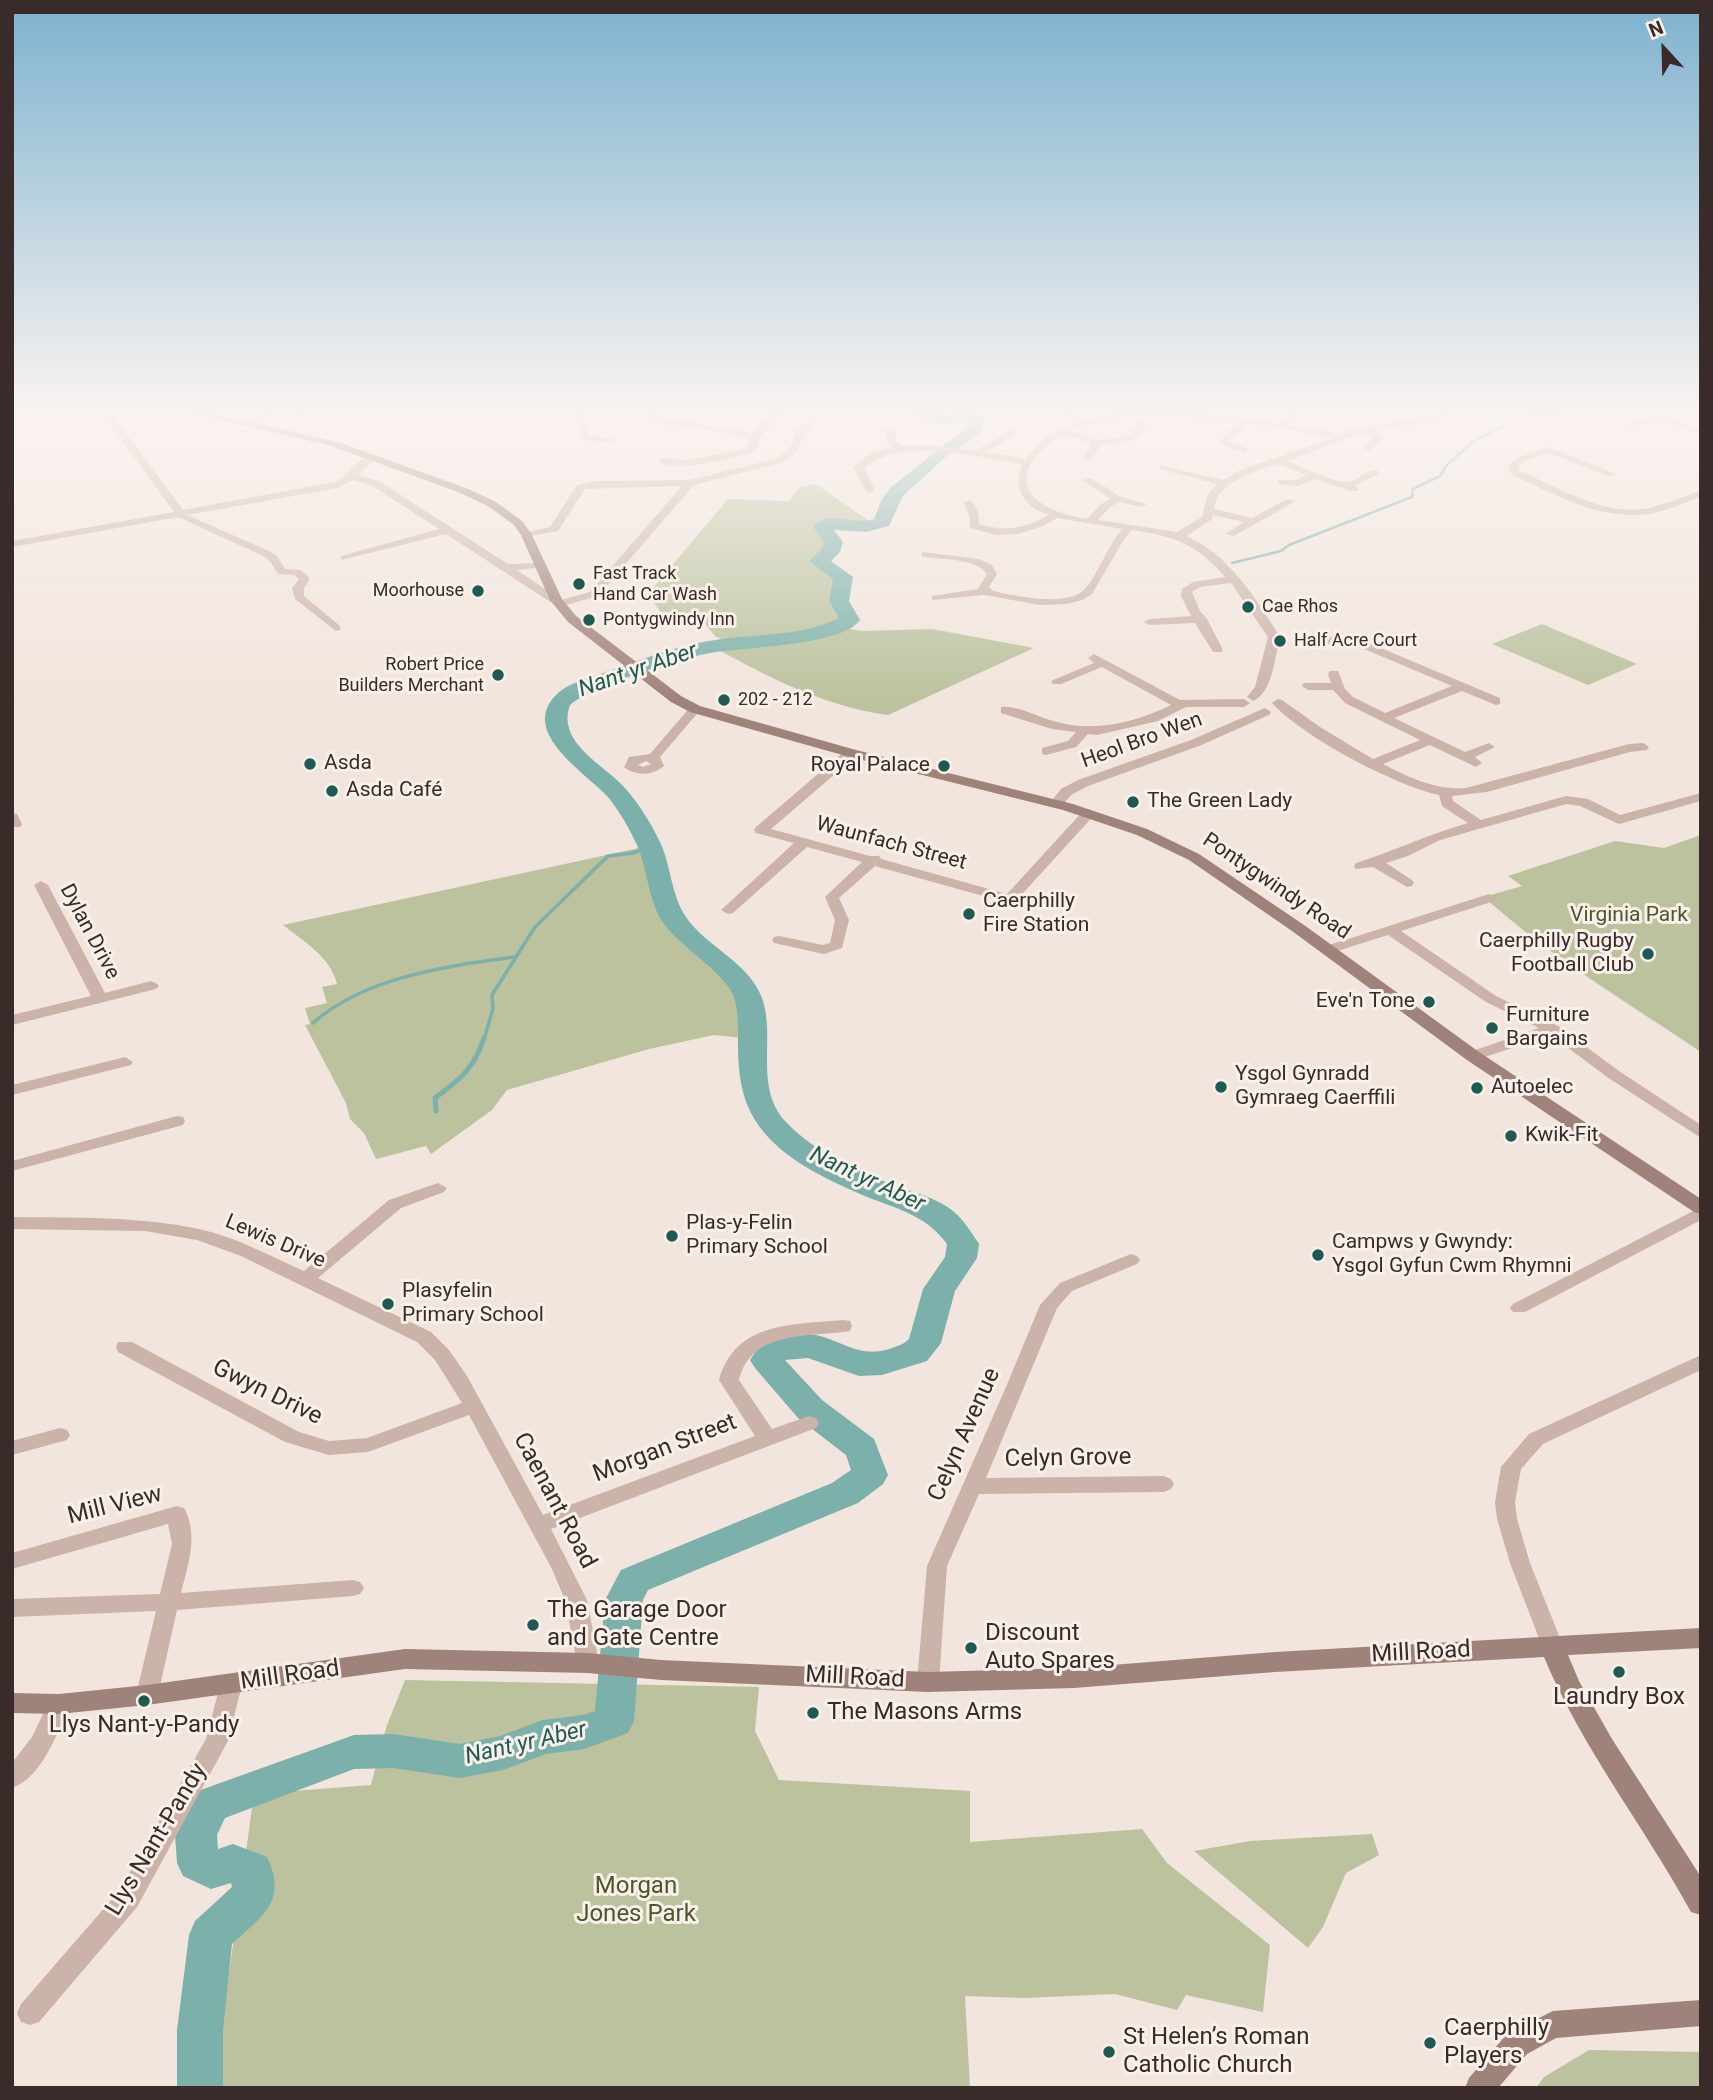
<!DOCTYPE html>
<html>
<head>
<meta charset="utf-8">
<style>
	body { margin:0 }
	#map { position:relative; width:1713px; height:2100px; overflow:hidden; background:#f2e5dd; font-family:Roboto,sans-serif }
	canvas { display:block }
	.frame { position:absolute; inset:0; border:14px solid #382b29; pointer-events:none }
	.north { position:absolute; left:1629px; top:14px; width:70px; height:70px; -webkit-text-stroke:5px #faf0ea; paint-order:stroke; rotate:338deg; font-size:19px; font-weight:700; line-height:28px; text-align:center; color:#382b29 }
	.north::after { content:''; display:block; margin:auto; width:24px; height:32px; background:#382b29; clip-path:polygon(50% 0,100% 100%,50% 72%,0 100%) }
</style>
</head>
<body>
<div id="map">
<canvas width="1713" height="2100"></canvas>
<div class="frame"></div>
<div class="north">N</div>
</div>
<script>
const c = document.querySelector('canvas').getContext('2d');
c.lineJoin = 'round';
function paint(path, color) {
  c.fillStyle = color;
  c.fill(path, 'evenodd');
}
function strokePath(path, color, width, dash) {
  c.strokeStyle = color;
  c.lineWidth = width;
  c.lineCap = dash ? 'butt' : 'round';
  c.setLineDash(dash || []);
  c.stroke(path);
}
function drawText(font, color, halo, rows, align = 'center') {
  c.font = font + ' Roboto,sans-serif';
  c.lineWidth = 6;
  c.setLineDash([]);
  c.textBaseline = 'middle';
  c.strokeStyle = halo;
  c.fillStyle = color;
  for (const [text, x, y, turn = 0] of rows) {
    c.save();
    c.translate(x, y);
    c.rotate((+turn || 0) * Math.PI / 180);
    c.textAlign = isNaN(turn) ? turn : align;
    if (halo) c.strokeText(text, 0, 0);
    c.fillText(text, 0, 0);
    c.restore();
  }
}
paint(new Path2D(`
	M 816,484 L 869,521 L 882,522 C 860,535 840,517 823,526 L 834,542 L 830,552 L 819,561 L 843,577 L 839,601 L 850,620 L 840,627 L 861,631 L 932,629 L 1034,648 L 888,715 C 826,707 765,676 712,646 L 738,644 L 716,637 L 698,616 L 666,620 L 648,594 L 728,499 L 789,501 L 799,487 Z
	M 1542,624 L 1637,664 L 1588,685 L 1492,644 Z
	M 1701,835 L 1701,1052 C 1627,1002 1550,957 1484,897 L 1522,886 L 1508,876 L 1615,841 L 1664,848 Z
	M 648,846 L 673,918 L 747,990 L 753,1022 L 752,1039 L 714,1035 L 649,1049 L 507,1090 L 492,1110 L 431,1154 L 426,1146 L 376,1159 L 364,1133 L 350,1119 L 346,1103 L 305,1025 L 310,1024 L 305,1008 L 327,1003 L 322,987 L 337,984 C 331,957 303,941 283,925 Z
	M 405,1680 L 759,1687 L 755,1731 L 779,1780 L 970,1791 L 970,1842 L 1142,1829 L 1167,1863 L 1270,1945 L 1263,2012 L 1186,1995 L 1177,2010 L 1115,1994 L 1024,1998 L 965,1996 L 970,2088 L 213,2088 L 254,1794 L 371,1785 L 387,1725 Z
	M 1372,1834 L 1379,1855 L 1346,1873 L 1323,1927 L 1308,1948 L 1194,1851 L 1250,1841 Z
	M 1589,2050 L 1701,2052 L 1701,2088 L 1536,2088 L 1544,2077 Z`), '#bbc29d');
strokePath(new Path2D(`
	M 1232,563 L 1281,551 L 1289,545 L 1412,497 L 1413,489 L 1440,476 L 1447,465 L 1474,441 L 1502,427 L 1505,423 L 1503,420`), '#7cb0aa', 2.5);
strokePath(new Path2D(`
	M 313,1023 C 365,977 447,966 514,957
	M 484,1039 L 493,1009 L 492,995 L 535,927 L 608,856 L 633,853 L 649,847`), '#7cb0aa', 3.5);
strokePath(new Path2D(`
	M 436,1111 L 435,1098 C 460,1079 474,1069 484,1038`), '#7cb0aa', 5);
paint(new Path2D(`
	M 908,410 C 922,409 929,412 942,414 C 958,417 973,405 986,419 L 981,433 L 950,453 L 903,496 L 889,526 L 866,532 L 834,530 L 843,542 L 840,552 L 831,561 L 853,577 L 849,601 L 860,620 C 842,646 742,647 710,653 C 681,658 591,686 570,705 C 556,743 605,765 625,788 C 639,804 651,823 660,842 C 671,865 671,895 686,917 C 706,947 749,962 762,998 C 776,1038 754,1086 785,1121 C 815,1153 859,1172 899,1187 C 917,1194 937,1198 953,1211 C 964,1220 971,1232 979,1244 L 977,1258 L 955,1291 L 941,1343 L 927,1361 L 882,1375 L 859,1376 L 808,1358 L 785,1360 L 822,1400 L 874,1439 L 888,1475 L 883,1484 L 858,1503 L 648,1590 L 643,1600 L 634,1721 L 628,1733 L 584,1749 L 546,1754 L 503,1770 L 460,1778 L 393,1768 L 354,1769 L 225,1818 L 217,1835 L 218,1849 L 233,1844 L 267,1857 C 288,1902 262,1916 232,1944 L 223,2030 L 223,2088 L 177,2088 L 177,2030 L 189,1935 L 195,1921 L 232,1887 L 231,1883 L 211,1889 L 183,1876 L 177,1863 L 175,1835 L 179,1819 L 195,1792 L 354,1735 L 393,1734 L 460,1744 L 500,1736 L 543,1720 L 583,1715 L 595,1711 L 605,1600 L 621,1570 L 832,1483 L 851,1470 L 846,1455 L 798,1418 L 755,1368 L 750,1360 L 764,1339 C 778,1335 794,1333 809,1334 C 839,1337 856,1359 889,1349 C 897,1346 903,1345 909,1339 L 923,1289 L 945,1257 L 947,1244 C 927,1216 898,1209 867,1197 C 840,1185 812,1173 788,1155 C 748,1124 738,1093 738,1045 C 738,1030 739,1012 734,997 C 725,972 679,947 662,921 C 647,897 648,866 635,841 C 628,826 618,809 607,796 C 586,773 520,733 555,696 C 567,683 587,679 603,673 C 638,661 672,647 709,641 C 752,633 799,638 839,618 L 829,601 L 833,579 L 809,561 L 822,549 L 824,542 L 813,527 C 828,509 854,526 874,519 L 881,501 L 890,488 L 967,427 L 969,421 L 941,425 L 910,413 Z`), '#7cb0aa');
paint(new Path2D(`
	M 271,410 L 294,410 L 309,414 L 304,417 L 280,413 L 251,424 L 243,422 Z
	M 574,410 L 583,410 L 589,436 L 615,439 L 615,443 L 582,440 Z
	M 641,410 L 651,410 L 666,420 L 701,423 L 753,433 L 774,410 L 784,410 L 760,437 L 757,448 L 751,453 C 729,458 678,474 658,461 L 663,458 L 687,460 L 745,449 L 750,438 L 701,429 L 661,425 L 648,418 Z
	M 816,410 L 826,410 L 804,435 L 797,451 L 784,462 L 694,485 L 598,596 L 558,607 L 446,534 L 341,560 L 341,556 L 439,529 L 371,485 L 353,480 L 338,488 L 187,515 L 269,551 L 277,556 L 285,569 L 301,570 L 310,579 L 304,588 L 304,596 L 340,626 L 340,630 L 336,631 L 295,599 L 292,588 L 299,579 L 294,575 L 278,574 L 269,560 L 261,555 L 178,517 L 12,547 L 12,541 L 174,512 L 104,416 L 109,413 L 112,414 L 183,510 L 335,482 C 350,475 359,454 376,455 L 376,459 L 358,475 L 379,481 L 508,564 L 544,563 L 544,567 L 517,570 L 561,600 L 590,592 L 682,486 L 585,489 L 558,531 L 523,537 L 523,533 L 550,527 L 577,485 L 596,481 L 690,480 L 778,458 L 790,448 L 796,432 Z
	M 1052,410 L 1063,410 L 1086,419 L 1119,412 L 1182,410 L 1278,423 L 1296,410 L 1305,410 L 1288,425 L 1341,434 L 1356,428 L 1434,415 L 1452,410 L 1465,410 L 1436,421 L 1373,431 L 1383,437 L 1371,451 L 1363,449 L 1372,438 L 1362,433 L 1287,461 C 1299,466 1336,483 1346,482 C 1359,482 1365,469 1378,470 L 1378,474 L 1355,486 L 1358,489 L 1357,491 L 1349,491 L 1316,479 L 1297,486 L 1278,484 L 1278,480 L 1296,480 L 1307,475 L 1277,464 L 1248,474 L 1228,485 L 1217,497 L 1214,509 L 1252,518 L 1287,499 L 1296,501 L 1234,536 L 1225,534 L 1244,522 L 1213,515 L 1211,520 L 1186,536 C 1228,553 1257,600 1280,637 C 1275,656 1273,692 1253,701 L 1247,697 L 1255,687 L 1268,637 L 1231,583 L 1200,587 L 1192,592 L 1200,611 L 1207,619 L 1223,650 L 1221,652 L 1213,652 L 1195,623 L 1150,625 L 1144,622 L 1150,619 L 1191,616 L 1181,596 L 1182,589 L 1193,582 L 1225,577 C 1197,544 1174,536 1132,530 L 1123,541 L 1092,594 L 1082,600 L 1067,604 L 1040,605 L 984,595 L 932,600 L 932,596 L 978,589 L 987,574 C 977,558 943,560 926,557 L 922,556 L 922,552 L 979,559 L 992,565 L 997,574 L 989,587 L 993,591 C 1014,596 1067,607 1084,590 C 1097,577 1107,546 1122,529 L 1057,518 L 1041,527 L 1017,534 L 996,535 L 970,528 L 970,518 L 964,503 L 969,500 C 977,503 980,516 979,524 C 1004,532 1026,529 1048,515 C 1023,506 1013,489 1022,464 C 977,457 902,436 864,468 L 875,490 L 870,493 L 865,490 L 854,467 L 869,454 L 892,447 L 886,440 L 886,429 L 891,426 L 896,429 L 896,440 L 901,446 L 938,446 L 975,451 L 1011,430 L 1016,433 L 1014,435 L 986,452 L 1025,459 L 1044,438 L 1077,422 ZM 1150,415 L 1239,422 L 1218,443 L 1244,453 L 1247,452 L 1247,448 L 1229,442 L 1248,423 L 1332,438 L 1240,470 L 1223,480 L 1160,465 L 1160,469 L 1217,484 L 1207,496 L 1202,517 L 1177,532 L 1098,520 L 1109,508 L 1119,502 L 1142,507 L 1147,504 L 1121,497 L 1091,478 L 1082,480 L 1111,499 L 1101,504 L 1087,519 C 1029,510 999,476 1060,436 L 1078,438 L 1091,444 L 1083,458 L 1088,461 L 1091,460 L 1101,445 L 1135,440 L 1149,422 L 1141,420 L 1129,436 L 1097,440 L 1070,430 L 1119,418 Z
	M 1499,410 C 1517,408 1548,406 1564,415 L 1559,418 L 1504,413 Z
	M 1659,414 L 1701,429 L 1701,435 L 1658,420 L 1632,427 L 1627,424 Z
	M 1548,447 L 1617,474 L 1608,476 L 1548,453 L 1524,461 L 1518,467 L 1520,471 C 1560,488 1605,517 1649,508 C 1666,504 1683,496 1701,491 L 1701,497 C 1684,503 1666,511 1648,514 C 1600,521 1555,494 1512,475 L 1508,466 L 1518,457 Z
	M 1298,636 L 1344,637 L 1364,641 L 1500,698 L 1500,704 L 1496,705 L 1462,691 L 1394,718 L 1465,752 L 1489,743 L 1495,747 L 1475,757 L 1482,763 L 1476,767 L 1430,745 L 1383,764 C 1408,777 1437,791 1466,788 L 1629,744 L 1643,743 L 1649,747 L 1647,750 L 1630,752 L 1487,792 L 1452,796 L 1453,801 L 1481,820 L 1566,796 L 1588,799 L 1620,815 L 1701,793 L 1701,801 L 1619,824 L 1580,806 L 1566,804 L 1440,840 L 1408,856 L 1386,863 L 1412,880 L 1414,883 L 1412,886 L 1407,887 L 1373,867 L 1356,869 L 1354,866 L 1356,863 C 1394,851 1429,834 1468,823 L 1442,806 L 1439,795 C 1394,785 1303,737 1272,703 L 1278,699 L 1282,700 L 1320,727 L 1373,759 L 1420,740 L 1345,703 L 1333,690 L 1308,690 L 1302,686 L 1304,683 L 1331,683 L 1328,674 L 1330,671 L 1338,671 L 1345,689 L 1353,697 L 1385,713 L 1452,686 L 1357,646 L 1294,641 L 1294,637 Z
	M 1094,654 L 1180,700 L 1244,699 L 1250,703 L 1244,707 L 1186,707 L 1158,721 L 1097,735 L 1088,734 L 1076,747 L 1046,755 L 1042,754 L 1042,748 L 1068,741 L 1076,732 L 1052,729 L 1001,713 L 1001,707 C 1017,705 1038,717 1053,721 C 1093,733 1135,723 1171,705 L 1102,667 L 1061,684 L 1053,684 L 1051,681 L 1094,663 L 1088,658 Z
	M 695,705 L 701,709 L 660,757 L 664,766 C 652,776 636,776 624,767 L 629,757 L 650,754 L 691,706 ZM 646,761 L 651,764 L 643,767 L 638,765 Z
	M 1265,708 L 1271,712 L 1269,715 L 1199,746 L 1088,786 L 1071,795 L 1061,807 L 1056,808 L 1049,804 L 1061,789 L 1078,780 L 1191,740 Z
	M 851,749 L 856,750 L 856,756 L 771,829 L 870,856 L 879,856 L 881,859 L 1007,894 L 1084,810 L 1089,809 L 1096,813 L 1015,902 L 1005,902 L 875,866 L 839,898 L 849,920 L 842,948 L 824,954 L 774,943 L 772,940 L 774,937 L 779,936 L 823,945 L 830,943 L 835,920 L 825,897 L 862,862 L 807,847 L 733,913 L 728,914 L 721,910 L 794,843 L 756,833 L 754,830 L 756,827 L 846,750 Z
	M 12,813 L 17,814 L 22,824 L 20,827 L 12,827 Z
	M 41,881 L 48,885 L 105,993 L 151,981 L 156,983 L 159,986 L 156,989 L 12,1025 L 12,1015 L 91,996 L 34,885 Z
	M 1489,894 L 1496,898 L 1494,901 L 1401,931 L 1496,996 L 1558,1026 L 1619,1071 L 1701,1125 L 1701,1138 L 1607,1077 L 1551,1035 L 1479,1059 L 1467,1059 L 1465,1056 L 1467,1053 L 1539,1028 L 1486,1002 L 1388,935 L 1328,954 L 1321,950 L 1323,947 Z
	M 125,1057 L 133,1062 L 131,1065 L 12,1095 L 12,1085 Z
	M 177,1116 L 183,1117 L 185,1121 L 183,1125 L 12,1171 L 12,1161 Z
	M 438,1183 L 447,1188 L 444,1192 L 401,1208 L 318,1278 L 431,1332 L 449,1350 L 467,1376 L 543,1515 L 755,1436 L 719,1380 C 736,1321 792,1325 843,1320 L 850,1321 L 852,1326 L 850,1331 L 843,1332 C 802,1337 751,1332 739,1380 L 772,1429 L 809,1416 L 816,1418 L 819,1423 L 816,1428 L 551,1529 L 587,1600 L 599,1663 L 596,1669 L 588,1672 L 580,1669 L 577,1663 L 565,1600 L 552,1569 L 469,1415 L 368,1452 L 329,1455 L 285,1442 L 118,1352 L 116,1347 L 118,1342 L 132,1342 L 299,1432 L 329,1441 L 367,1438 L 462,1403 L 435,1360 L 417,1342 L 241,1256 L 197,1240 L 145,1231 L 12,1229 L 12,1217 C 75,1218 138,1216 199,1229 C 236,1237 270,1256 304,1271 L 389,1200 Z
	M 1701,1207 L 1701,1220 L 1525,1312 L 1513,1312 L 1510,1308 L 1513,1304 Z
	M 1131,1254 L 1137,1256 L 1140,1260 L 1137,1264 L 1072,1291 L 1057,1308 L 986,1478 L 1164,1476 L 1171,1479 L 1174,1484 L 1171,1489 L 1164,1492 L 979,1494 L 947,1566 L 939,1682 L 936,1688 L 928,1691 L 920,1688 L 917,1682 L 927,1566 L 1006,1387 L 1040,1305 L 1060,1283 Z
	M 1701,1355 L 1701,1370 L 1543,1444 L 1521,1469 L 1515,1502 L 1517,1519 L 1530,1563 L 1564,1648 L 1561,1654 L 1553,1657 L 1545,1654 L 1510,1563 L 1497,1519 L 1495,1502 L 1501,1467 L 1529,1434 Z
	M 60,1428 L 67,1430 L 70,1435 L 67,1440 L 12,1455 L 12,1441 Z
	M 177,1506 L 184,1508 C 199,1535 188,1565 181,1593 L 353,1580 L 360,1582 L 364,1588 L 360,1594 L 353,1596 L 177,1610 L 158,1695 L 155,1702 L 147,1704 L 139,1702 L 136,1695 L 156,1611 L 12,1617 L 12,1599 L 160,1594 L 172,1544 L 168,1524 L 12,1569 L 12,1553 Z
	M 231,1676 L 239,1679 L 242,1685 L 228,1741 L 137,1907 L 39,2022 L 30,2025 L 21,2022 L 17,2013 L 21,2004 L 119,1891 L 206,1739 L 220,1685 L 223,1679 Z
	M 59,1695 L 67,1697 L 70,1704 C 58,1731 43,1777 12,1788 L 12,1763 L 32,1737 L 51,1697 Z`), '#cbb3a9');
paint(new Path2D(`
	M 180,410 L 196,410 L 338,442 L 466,488 L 496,502 L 522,521 L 531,533 L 562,599 L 576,616 L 681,696 L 700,706 L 856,750 L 1073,804 L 1147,829 L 1199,854 L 1304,925 L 1479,1052 L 1701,1199 L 1701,1214 L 1694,1212 L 1467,1060 L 1292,931 L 1189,860 L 1137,835 L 1063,810 L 846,756 L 690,712 L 671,702 L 568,622 L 550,600 L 521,535 L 514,525 L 488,506 L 458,492 L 331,446 Z
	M 1701,1628 L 1701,1648 L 1568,1655 L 1579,1681 L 1612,1739 L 1701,1877 L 1701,1915 L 1691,1912 C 1644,1826 1582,1748 1544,1657 L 1275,1672 L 1074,1688 L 928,1692 L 661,1680 L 588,1673 L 405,1669 L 147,1705 L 59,1714 L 12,1713 L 12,1693 L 59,1694 L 147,1685 L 405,1649 L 588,1653 L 661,1660 L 928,1672 L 1074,1668 L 1275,1652 Z
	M 1701,2000 L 1701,2026 L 1556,2038 L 1527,2054 L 1498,2088 L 1465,2088 L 1469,2078 L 1507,2034 L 1553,2011 Z`), '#9f827a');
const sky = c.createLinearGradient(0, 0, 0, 704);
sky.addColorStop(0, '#7db2cf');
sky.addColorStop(0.58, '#f9f3f0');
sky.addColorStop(1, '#f9f3f000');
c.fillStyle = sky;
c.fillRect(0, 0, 1713, 704);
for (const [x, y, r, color] of [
	[579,584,7,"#1e5a54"],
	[478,591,7,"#1e5a54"],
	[1248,607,7,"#1e5a54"],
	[589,620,7,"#1e5a54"],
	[1280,641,7,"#1e5a54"],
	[498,675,7,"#1e5a54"],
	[724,700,7,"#1e5a54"],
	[310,764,7,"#1e5a54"],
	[944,766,7,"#1e5a54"],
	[332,791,7,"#1e5a54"],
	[1133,802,7,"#1e5a54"],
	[969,914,7,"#1e5a54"],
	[1648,954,7,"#1e5a54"],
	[1429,1002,7,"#1e5a54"],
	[1492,1028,7,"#1e5a54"],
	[1221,1087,7,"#1e5a54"],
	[1477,1088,7,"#1e5a54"],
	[1511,1136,7,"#1e5a54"],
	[672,1236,7,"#1e5a54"],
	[1318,1255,7,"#1e5a54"],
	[388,1304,7,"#1e5a54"],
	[533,1625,7,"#1e5a54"],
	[971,1648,7,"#1e5a54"],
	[1619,1672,7,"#1e5a54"],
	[144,1701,7,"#1e5a54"],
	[813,1713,7,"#1e5a54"],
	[1430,2043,7,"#1e5a54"],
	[1109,2052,7,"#1e5a54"]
]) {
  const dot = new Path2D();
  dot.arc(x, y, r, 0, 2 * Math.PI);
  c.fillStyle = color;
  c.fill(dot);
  strokePath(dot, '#faf0ea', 2.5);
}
drawText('18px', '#382b29', '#faf0ea', [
	["Fast Track",593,574],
	["Hand Car Wash",593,595],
	["Moorhouse",464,591,"right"],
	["Cae Rhos",1262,607],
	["Pontygwindy Inn",603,620],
	["Half Acre Court",1294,641],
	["Robert Price",484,665,"right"],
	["Builders Merchant",484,686,"right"],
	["202 - 212",738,700]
], 'left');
drawText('21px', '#382b29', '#faf0ea', [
	["Heol Bro Wen",1142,741,-20],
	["Waunfach Street",891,844,15],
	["Pontygwindy Road",1276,887,34],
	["Dylan Drive",89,932,62],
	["Lewis Drive",275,1242,23]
]);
drawText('21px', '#382b29', '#faf0ea', [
	["Asda",324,764],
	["Royal Palace",930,766,"right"],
	["Asda Café",346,791],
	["The Green Lady",1147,802],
	["Caerphilly",983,902],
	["Fire Station",983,926],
	["Caerphilly Rugby",1634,942,"right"],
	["Football Club",1634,966,"right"],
	["Eve'n Tone",1415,1002,"right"],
	["Furniture",1506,1016],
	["Bargains",1506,1040],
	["Ysgol Gynradd",1235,1075],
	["Gymraeg Caerffili",1235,1099],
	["Autoelec",1491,1088],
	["Kwik-Fit",1525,1136],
	["Plas-y-Felin",686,1224],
	["Primary School",686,1248],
	["Campws y Gwyndy:",1332,1243],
	["Ysgol Gyfun Cwm Rhymni",1332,1267],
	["Plasyfelin",402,1292],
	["Primary School",402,1316]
], 'left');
drawText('21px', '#4d562c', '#faf0ea', [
	["Virginia Park",1629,916]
]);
drawText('italic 23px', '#1e5a54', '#faf0ea', [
	["Nant yr Aber",638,671,-19],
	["Nant yr Aber",867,1180,25],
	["Nant yr Aber",526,1744,-13]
]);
drawText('24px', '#382b29', '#faf0ea', [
	["Gwyn Drive",267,1393,26],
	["Celyn Avenue",965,1435,-66],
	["Morgan Street",665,1449,-21],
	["Celyn Grove",1068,1459,-1],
	["Caenant Road",554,1501,62],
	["Mill View",115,1506,-14],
	["Mill Road",1421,1653,-3],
	["Mill Road",290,1676,-8],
	["Mill Road",855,1678,3],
	["Llys Nant-Pandy",157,1840,-59]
]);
drawText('24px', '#382b29', '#faf0ea', [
	["The Garage Door",547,1611],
	["and Gate Centre",547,1639],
	["Discount",985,1634],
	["Auto Spares",985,1662],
	["Laundry Box",1619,1698,"center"],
	["The Masons Arms",827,1713],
	["Llys Nant-y-Pandy",144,1726,"center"],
	["Caerphilly",1444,2029],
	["Players",1444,2057],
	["St Helen’s Roman",1123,2038],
	["Catholic Church",1123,2066]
], 'left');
drawText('24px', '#4d562c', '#faf0ea', [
	["Morgan",636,1887],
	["Jones Park",636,1915]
]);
</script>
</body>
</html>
